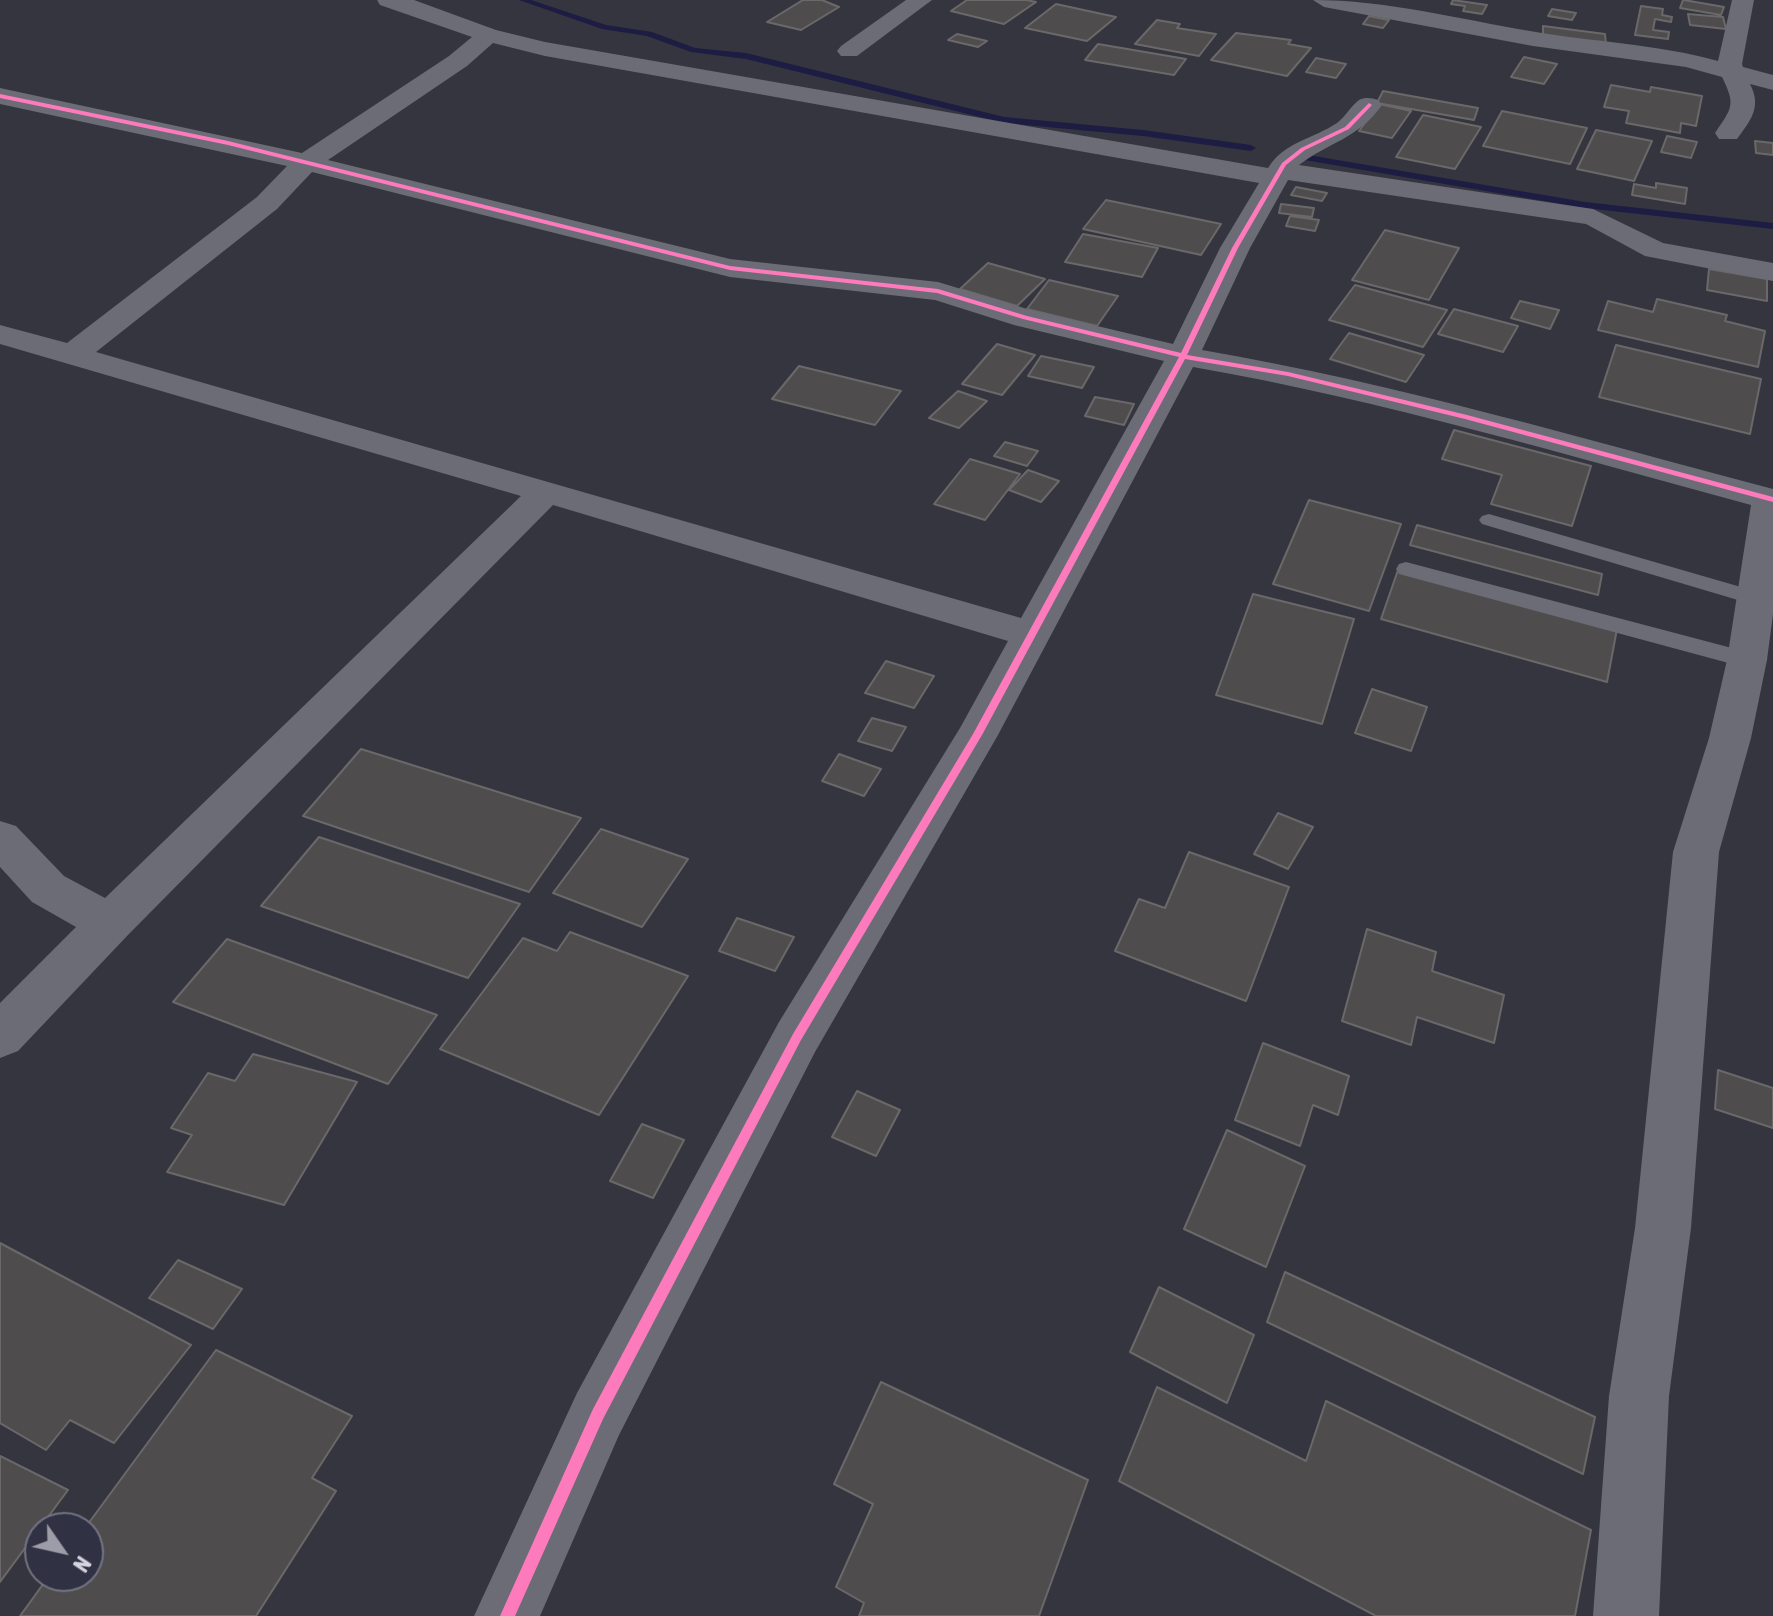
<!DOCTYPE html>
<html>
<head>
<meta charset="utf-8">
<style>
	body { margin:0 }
	#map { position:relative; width:1773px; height:1616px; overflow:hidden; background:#34353f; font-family:"Asap Condensed",sans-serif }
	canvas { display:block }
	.north { position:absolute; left:24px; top:1512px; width:80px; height:80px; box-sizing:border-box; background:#303143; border:2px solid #727382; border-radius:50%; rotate:124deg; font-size:22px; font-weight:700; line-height:32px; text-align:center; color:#d4d5e1 }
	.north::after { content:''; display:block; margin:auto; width:28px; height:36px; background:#9c9da8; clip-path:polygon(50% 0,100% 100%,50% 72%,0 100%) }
</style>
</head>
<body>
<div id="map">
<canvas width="1773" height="1616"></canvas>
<div class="north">N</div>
</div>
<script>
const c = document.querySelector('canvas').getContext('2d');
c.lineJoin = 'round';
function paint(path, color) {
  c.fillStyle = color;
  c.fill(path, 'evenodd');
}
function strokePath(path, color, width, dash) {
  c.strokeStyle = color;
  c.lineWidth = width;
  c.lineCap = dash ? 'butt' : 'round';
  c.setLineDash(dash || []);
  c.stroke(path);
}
paint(new Path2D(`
	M 519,0 L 531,0 L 606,25 L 652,32 L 695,48 L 746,53 L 1004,117 L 1143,130 L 1251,145 L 1256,148 L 1251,151 L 1143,136 L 1004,123 L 746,59 L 691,52 L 647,36 L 602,29 Z
	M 1302,154 L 1585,202 L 1773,223 L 1773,229 L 1585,208 L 1299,159 L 1297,157 Z`), '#1d1c43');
const building = new Path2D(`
	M 803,0 L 822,0 L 839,7 L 801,30 L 767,22 Z
	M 967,0 L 1027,0 L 1036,2 L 1004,24 L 951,11 Z
	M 1453,0 L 1487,5 L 1482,14 L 1463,11 L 1465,6 L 1451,4 Z
	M 1683,0 L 1684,0 L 1724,7 L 1721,15 L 1680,8 Z
	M 1056,4 L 1116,17 L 1087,41 L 1025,28 Z
	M 1641,6 L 1663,9 L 1662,15 L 1672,17 L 1671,22 L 1655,19 L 1653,30 L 1669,32 L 1668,39 L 1635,35 Z
	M 1552,9 L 1576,13 L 1572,20 L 1548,16 Z
	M 1688,14 L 1723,17 L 1726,29 L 1690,25 Z
	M 1369,16 L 1389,20 L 1383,28 L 1363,24 Z
	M 1157,20 L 1180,24 L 1177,28 L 1216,34 L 1199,56 L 1135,44 Z
	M 1543,26 L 1605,34 L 1606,45 L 1543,38 Z
	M 1236,33 L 1291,40 L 1288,44 L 1311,48 L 1287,76 L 1211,60 Z
	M 957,34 L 987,41 L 978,47 L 948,40 Z
	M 1098,44 L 1186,59 L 1174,75 L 1085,60 Z
	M 1524,57 L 1557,64 L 1544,84 L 1511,77 Z
	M 1316,58 L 1346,64 L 1336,78 L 1306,72 Z
	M 1611,85 L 1650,92 L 1651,87 L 1702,96 L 1696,126 L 1681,123 L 1680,133 L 1626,123 L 1629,111 L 1604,107 Z
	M 1383,91 L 1478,108 L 1474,120 L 1377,103 Z
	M 1379,104 L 1411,111 L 1392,138 L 1359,131 Z
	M 1502,111 L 1587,128 L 1570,164 L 1483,146 Z
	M 1423,115 L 1481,127 L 1455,169 L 1396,157 Z
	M 1596,130 L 1652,141 L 1634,181 L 1577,169 Z
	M 1667,136 L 1697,142 L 1691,158 L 1661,152 Z
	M 1755,141 L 1773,143 L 1773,155 L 1756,153 Z
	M 1656,183 L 1687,188 L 1685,204 L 1632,195 L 1634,184 L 1656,188 Z
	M 1296,187 L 1327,193 L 1322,201 L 1291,195 Z
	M 1106,200 L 1221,224 L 1201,255 L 1083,229 Z
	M 1281,204 L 1314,208 L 1312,217 L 1279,213 Z
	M 1290,216 L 1319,220 L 1315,231 L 1286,226 Z
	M 1385,230 L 1459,248 L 1429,300 L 1352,280 Z
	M 1083,234 L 1158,248 L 1142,277 L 1065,262 Z
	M 988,263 L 1045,279 L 1017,306 L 960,289 Z
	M 1709,269 L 1767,279 L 1767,301 L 1707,290 Z
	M 1049,280 L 1118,296 L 1097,326 L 1027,309 Z
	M 1355,285 L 1447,310 L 1423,347 L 1329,320 Z
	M 1657,299 L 1727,315 L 1725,321 L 1765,331 L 1758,367 L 1598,330 L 1608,301 L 1653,312 Z
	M 1520,301 L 1559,310 L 1550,329 L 1511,318 Z
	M 1454,309 L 1518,326 L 1503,352 L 1438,334 Z
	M 1349,333 L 1424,355 L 1406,382 L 1330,359 Z
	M 997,344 L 1035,355 L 1002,395 L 962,384 Z
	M 1616,345 L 1761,379 L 1750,434 L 1599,397 Z
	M 1041,356 L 1094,367 L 1082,388 L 1028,376 Z
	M 799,366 L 901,391 L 875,425 L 772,399 Z
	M 958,391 L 987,401 L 959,428 L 929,418 Z
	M 1095,397 L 1134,404 L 1124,425 L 1085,416 Z
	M 1454,430 L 1591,466 L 1572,526 L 1491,504 L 1502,475 L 1442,459 Z
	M 1005,442 L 1038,451 L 1027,466 L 994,456 Z
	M 970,459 L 1020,474 L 985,520 L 934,504 Z
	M 1028,470 L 1059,481 L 1041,502 L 1009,490 Z
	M 1309,500 L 1401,524 L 1369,611 L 1273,584 Z
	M 1417,525 L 1602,574 L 1598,595 L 1410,545 Z
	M 1398,570 L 1617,629 L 1607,682 L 1381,619 Z
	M 1253,594 L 1354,619 L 1322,724 L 1216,695 Z
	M 886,661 L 934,676 L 914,708 L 865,693 Z
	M 1372,689 L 1427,707 L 1411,751 L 1355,733 Z
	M 872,718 L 906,727 L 892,751 L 858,741 Z
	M 361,749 L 581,818 L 529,892 L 303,816 Z
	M 839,754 L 881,769 L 864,796 L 822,781 Z
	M 1278,813 L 1313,827 L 1288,869 L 1254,854 Z
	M 601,829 L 688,859 L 642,927 L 553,893 Z
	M 319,837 L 520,904 L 468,978 L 261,906 Z
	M 1189,852 L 1289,887 L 1246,1001 L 1115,951 L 1139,899 L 1165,908 Z
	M 737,918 L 794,937 L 775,971 L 719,951 Z
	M 1367,929 L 1436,952 L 1432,971 L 1504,995 L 1494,1043 L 1417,1017 L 1411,1045 L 1342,1021 Z
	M 570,932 L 688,976 L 599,1115 L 440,1049 L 523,938 L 557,951 Z
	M 227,939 L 437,1015 L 388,1084 L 173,1002 Z
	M 1263,1043 L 1349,1076 L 1338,1115 L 1313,1105 L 1300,1146 L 1235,1120 Z
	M 253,1054 L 357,1082 L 284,1205 L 167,1172 L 192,1135 L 171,1128 L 208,1073 L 235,1081 Z
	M 1718,1070 L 1773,1088 L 1773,1128 L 1715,1109 Z
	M 857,1091 L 900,1110 L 876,1156 L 832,1137 Z
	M 642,1124 L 684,1140 L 653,1198 L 610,1181 Z
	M 1227,1130 L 1305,1166 L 1266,1267 L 1184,1229 Z
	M 0,1243 L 191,1345 L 114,1443 L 70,1420 L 46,1450 L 0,1423 Z
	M 178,1260 L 242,1289 L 213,1329 L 149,1298 Z
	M 1285,1272 L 1595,1417 L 1583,1474 L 1267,1322 Z
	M 1159,1287 L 1254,1335 L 1227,1403 L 1130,1352 Z
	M 216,1350 L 352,1416 L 312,1478 L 336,1491 L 256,1616 L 20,1616 L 49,1576 L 88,1576 L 88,1528 L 85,1528 Z
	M 881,1382 L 1088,1480 L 1039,1616 L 859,1616 L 864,1603 L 836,1587 L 873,1504 L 834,1484 Z
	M 1157,1387 L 1306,1461 L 1326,1401 L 1591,1530 L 1575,1616 L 1376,1616 L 1119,1481 Z
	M 0,1456 L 68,1490 L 0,1582 Z`);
paint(building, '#4f4c4e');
strokePath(building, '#6a6868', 2);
paint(new Path2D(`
	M 1489,514 L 1765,594 L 1768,599 L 1758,606 L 1482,524 L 1479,520 L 1482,516 Z
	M 1406,562 L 1747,652 L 1755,655 L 1758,660 L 1755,665 L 1747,668 L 1399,574 L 1396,569 L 1399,564 Z`), '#6b6c75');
paint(new Path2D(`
	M 377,0 L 414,0 L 496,30 L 545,42 L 1268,168 C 1284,142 1313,139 1337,123 C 1345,117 1351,106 1359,100 C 1365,97 1372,98 1378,100 L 1382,105 C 1358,139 1329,142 1299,165 L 1593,209 L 1663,243 L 1773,263 L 1773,281 L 1645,256 L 1586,224 L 1288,180 L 1250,248 L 1202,350 C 1395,383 1583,439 1773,489 L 1773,614 L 1767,660 L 1751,738 L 1719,852 L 1691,1228 L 1669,1396 L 1659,1616 L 1593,1616 L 1609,1396 L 1635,1228 L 1673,852 L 1709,738 L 1727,660 L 1751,505 C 1566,455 1382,400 1193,367 L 998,735 L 815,1052 L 619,1435 L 540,1616 L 474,1616 L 577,1393 L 779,1022 L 960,728 L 1008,641 L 553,505 L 127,936 L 18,1051 L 0,1058 L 0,1003 L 76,927 L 32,902 L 0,867 L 0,821 L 16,826 L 64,876 L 105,898 L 521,496 L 0,344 L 0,325 L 67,343 L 257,197 L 287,166 L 0,104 L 0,88 L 302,153 L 449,56 L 472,37 L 380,5 ZM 493,43 L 545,56 L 1259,183 L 1220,248 L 1173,344 L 1034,311 L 938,282 L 730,259 L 328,160 L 467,66 ZM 312,172 L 730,277 L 935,300 L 1014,325 L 1164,361 L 1021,618 L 96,352 L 277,209 Z
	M 906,0 L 932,0 L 857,56 L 841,56 L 837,51 L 841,46 Z
	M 1313,0 C 1387,0 1458,19 1530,31 C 1593,42 1657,44 1718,61 L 1732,0 L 1754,0 L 1742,64 L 1743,67 L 1773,75 L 1773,90 L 1750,84 C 1762,107 1751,120 1737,139 L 1719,139 L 1715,133 C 1732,108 1736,105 1722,77 L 1686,67 L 1533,46 L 1324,7 Z`), '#6b6c75');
paint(new Path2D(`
	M 0,94 L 228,141 L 730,266 L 938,289 L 1027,316 L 1181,353 L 1232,248 L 1282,163 L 1301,148 L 1345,127 L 1369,103 L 1372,105 L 1371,106 L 1349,129 L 1305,150 L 1286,165 L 1238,248 L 1187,355 L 1288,372 L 1467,415 L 1773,497 L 1773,502 L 1465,419 L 1288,376 L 1185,359 L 982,735 L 801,1040 L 603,1419 L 515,1616 L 500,1616 L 593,1409 L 793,1034 L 973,734 L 1179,357 L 1023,319 L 937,293 L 730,270 L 228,145 L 0,98 Z`), '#fd7abc');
</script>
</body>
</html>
